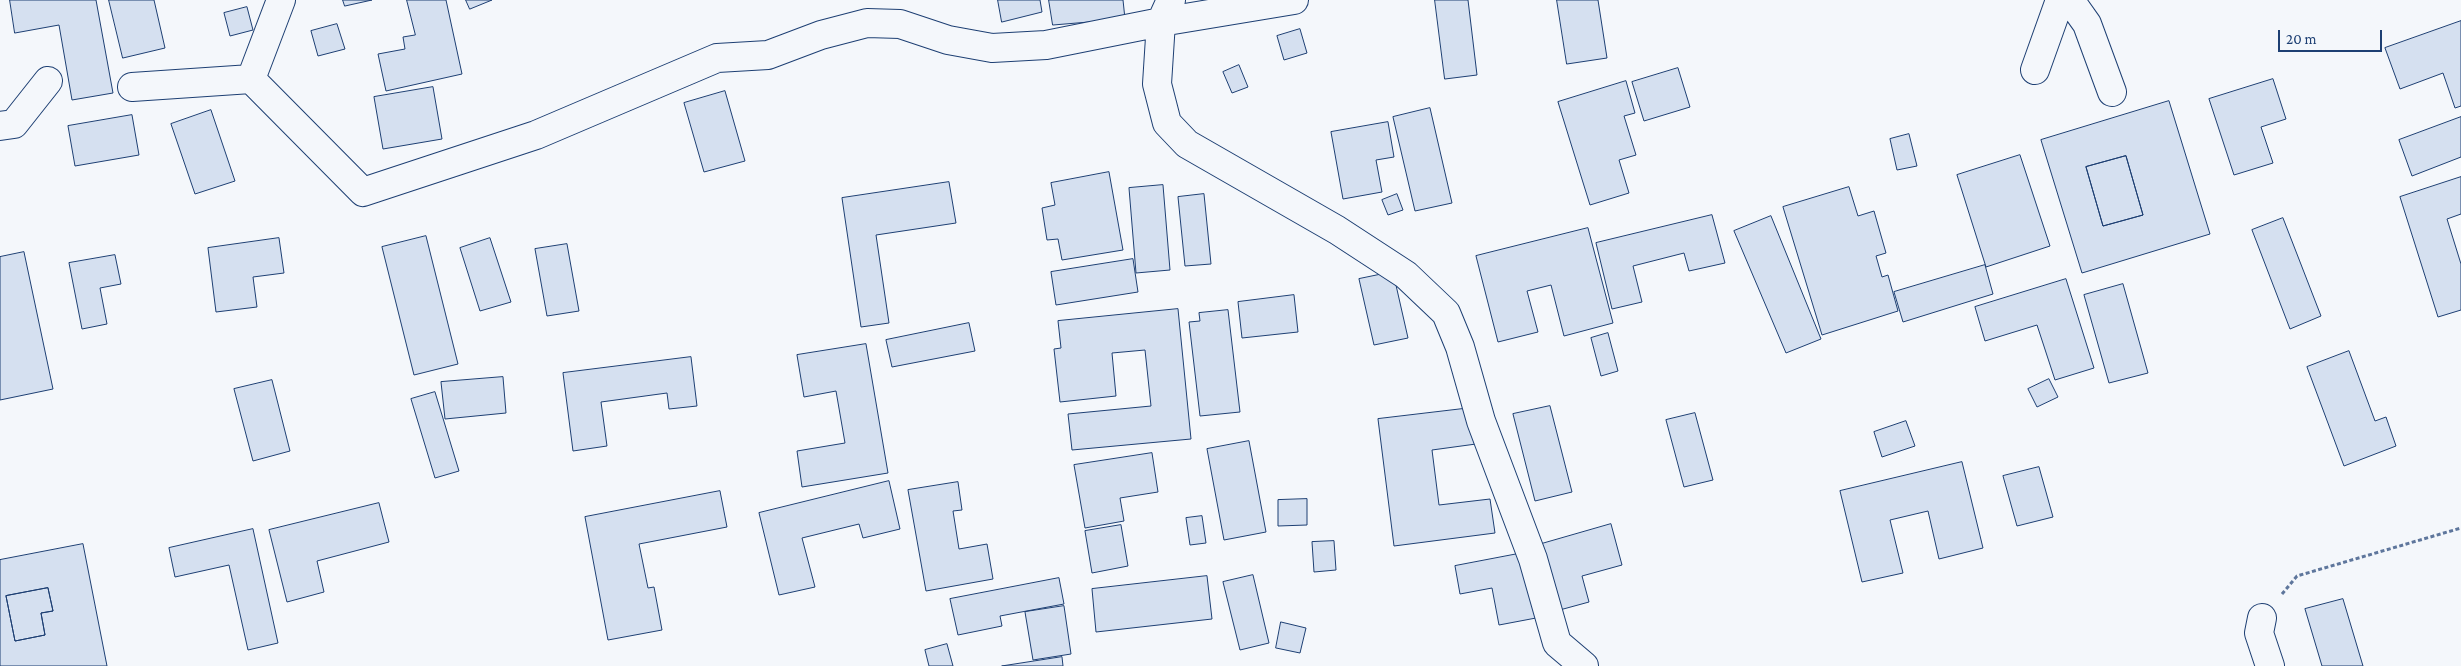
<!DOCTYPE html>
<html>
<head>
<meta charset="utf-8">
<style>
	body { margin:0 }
	#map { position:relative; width:2461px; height:666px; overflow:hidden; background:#f4f7fb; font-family:"Crimson Pro",serif }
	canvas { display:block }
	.scale { position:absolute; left:2278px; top:30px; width:104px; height:22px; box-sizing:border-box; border:2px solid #1d3f73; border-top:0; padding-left:6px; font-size:15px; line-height:18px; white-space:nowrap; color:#1d3f73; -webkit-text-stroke:4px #f4f7fb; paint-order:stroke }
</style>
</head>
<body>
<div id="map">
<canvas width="2461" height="666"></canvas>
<div class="scale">20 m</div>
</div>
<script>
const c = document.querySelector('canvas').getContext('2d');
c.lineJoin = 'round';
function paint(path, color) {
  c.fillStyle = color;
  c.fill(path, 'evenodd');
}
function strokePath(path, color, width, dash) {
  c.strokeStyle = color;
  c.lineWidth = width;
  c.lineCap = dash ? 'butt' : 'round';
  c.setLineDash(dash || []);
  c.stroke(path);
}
const building = new Path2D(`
	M 10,0 L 96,0 L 113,93 L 72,100 L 59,25 L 15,33 Z
	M 109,0 L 154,0 L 165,48 L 123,58 Z
	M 343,0 L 372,0 L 345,6 Z
	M 407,0 L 446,0 L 462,74 L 386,91 L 378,54 L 405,49 L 403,37 L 415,35 Z
	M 466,0 L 492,0 L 470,9 Z
	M 998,0 L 1040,0 L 1042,12 L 1002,22 Z
	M 1049,0 L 1123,0 L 1125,19 L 1053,25 Z
	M 1435,0 L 1468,0 L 1477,75 L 1445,79 Z
	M 1557,0 L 1598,0 L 1607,58 L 1567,64 Z
	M 247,7 L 253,30 L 230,36 L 224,13 Z
	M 2461,21 L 2461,106 L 2455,108 L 2443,73 L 2400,89 L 2385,48 Z
	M 337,24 L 345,49 L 318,56 L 311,31 Z
	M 1300,29 L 1307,53 L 1284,60 L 1277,36 Z
	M 1239,65 L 1248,87 L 1232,93 L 1223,72 Z
	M 1678,68 L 1690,107 L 1644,121 L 1632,82 Z
	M 2273,79 L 2286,119 L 2261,127 L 2273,163 L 2234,175 L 2209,99 Z
	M 1626,81 L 1635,113 L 1624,116 L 1636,155 L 1619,160 L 1629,193 L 1590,205 L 1558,102 Z
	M 433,87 L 442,139 L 383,149 L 374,97 Z
	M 725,91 L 745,161 L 704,172 L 684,103 Z
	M 2169,101 L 2210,234 L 2082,273 L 2041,140 ZM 2126,156 L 2143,215 L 2103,226 L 2086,167 Z
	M 1430,108 L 1452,203 L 1415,211 L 1393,117 Z
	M 211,110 L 235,181 L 195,194 L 171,124 Z
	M 132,115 L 139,155 L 75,166 L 68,126 Z
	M 2461,117 L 2461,157 L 2412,176 L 2399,140 Z
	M 1388,122 L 1394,157 L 1376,160 L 1382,192 L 1343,199 L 1331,132 Z
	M 1909,134 L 1917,166 L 1897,170 L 1890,139 Z
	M 2020,155 L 2050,246 L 1986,267 L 1957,175 Z
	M 2126,156 L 2143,215 L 2103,226 L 2086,167 Z
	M 1109,172 L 1123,250 L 1062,260 L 1058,239 L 1047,240 L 1042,208 L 1055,205 L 1051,183 Z
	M 2461,177 L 2461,214 L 2447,219 L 2461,264 L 2461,310 L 2438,317 L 2400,197 Z
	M 949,182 L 956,223 L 876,235 L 889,323 L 861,327 L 842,198 Z
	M 1163,185 L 1170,270 L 1136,273 L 1129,188 Z
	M 1849,187 L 1858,216 L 1874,211 L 1886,253 L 1876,256 L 1882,277 L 1888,275 L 1898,311 L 1822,335 L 1783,207 Z
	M 1204,194 L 1211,264 L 1185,266 L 1178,197 Z
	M 1397,194 L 1403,210 L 1388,215 L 1382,200 Z
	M 1712,215 L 1725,263 L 1689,271 L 1684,253 L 1633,266 L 1642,302 L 1612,309 L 1596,243 Z
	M 1771,216 L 1821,339 L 1786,353 L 1734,231 Z
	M 2283,218 L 2321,316 L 2290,329 L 2252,230 Z
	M 1588,228 L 1613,323 L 1564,336 L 1551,285 L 1527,291 L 1538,332 L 1498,342 L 1476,256 Z
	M 426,236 L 458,364 L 414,375 L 382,247 Z
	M 279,238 L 284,273 L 253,277 L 257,307 L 216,312 L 208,248 Z
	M 490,238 L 511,302 L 480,311 L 460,248 Z
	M 567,244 L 579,311 L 547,316 L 535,249 Z
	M 24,252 L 53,389 L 0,400 L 0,257 Z
	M 115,255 L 121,284 L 100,288 L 107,324 L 82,329 L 69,263 Z
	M 1133,259 L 1138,292 L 1056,305 L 1051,272 Z
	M 1985,265 L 1993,294 L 1903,322 L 1894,292 Z
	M 1393,272 L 1408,338 L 1374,345 L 1359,279 Z
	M 2066,279 L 2094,368 L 2055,380 L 2037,325 L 1985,341 L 1975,307 Z
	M 2123,284 L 2148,373 L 2109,383 L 2084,295 Z
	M 1294,295 L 1298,332 L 1242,338 L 1238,302 Z
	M 1178,309 L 1191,439 L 1072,450 L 1068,414 L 1151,406 L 1145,350 L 1112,353 L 1116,396 L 1060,402 L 1054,349 L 1061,348 L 1058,321 Z
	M 1228,310 L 1240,412 L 1200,416 L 1189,322 L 1200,321 L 1199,313 Z
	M 969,323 L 975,351 L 892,367 L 886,340 Z
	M 1608,333 L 1618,371 L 1601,376 L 1591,338 Z
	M 866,344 L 888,473 L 802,487 L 797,451 L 845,443 L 836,391 L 804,397 L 797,355 Z
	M 2349,351 L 2375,421 L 2386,417 L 2396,446 L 2344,466 L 2307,367 Z
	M 691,357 L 697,406 L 669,409 L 667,393 L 601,402 L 607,446 L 573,451 L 563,373 Z
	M 503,377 L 506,413 L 445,419 L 441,382 Z
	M 2049,379 L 2058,397 L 2037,407 L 2028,389 Z
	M 272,380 L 290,451 L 253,461 L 234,389 Z
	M 435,392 L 459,471 L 435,478 L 411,399 Z
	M 1550,406 L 1572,492 L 1535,501 L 1513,414 Z
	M 1471,408 L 1476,444 L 1432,450 L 1439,505 L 1490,499 L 1495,533 L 1394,546 L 1378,419 Z
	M 1695,413 L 1713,480 L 1684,487 L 1666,420 Z
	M 1906,421 L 1915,446 L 1882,457 L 1874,432 Z
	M 1249,441 L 1266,532 L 1224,540 L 1207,449 Z
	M 1152,453 L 1158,492 L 1120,498 L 1124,521 L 1085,528 L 1074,465 Z
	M 1962,462 L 1983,548 L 1939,559 L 1928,511 L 1890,520 L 1903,573 L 1862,582 L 1840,491 Z
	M 2039,467 L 2053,517 L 2017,526 L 2003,476 Z
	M 889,481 L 900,529 L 863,538 L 859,524 L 802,538 L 815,587 L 779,595 L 759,513 Z
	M 958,482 L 962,510 L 953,511 L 959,549 L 987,544 L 993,579 L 926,591 L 908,490 Z
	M 720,491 L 727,527 L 639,544 L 648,588 L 654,587 L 662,630 L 608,640 L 585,517 Z
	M 1307,499 L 1307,525 L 1278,526 L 1278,500 Z
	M 379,503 L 389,542 L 317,561 L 324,592 L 287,602 L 269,530 Z
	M 1202,516 L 1206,543 L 1190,545 L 1186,518 Z
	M 1611,524 L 1622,565 L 1582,576 L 1589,602 L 1556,611 L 1538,545 Z
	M 1121,525 L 1128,566 L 1092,573 L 1085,531 Z
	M 253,529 L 278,643 L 248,650 L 229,565 L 175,577 L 169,548 Z
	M 1334,541 L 1336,570 L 1314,572 L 1312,542 Z
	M 83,544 L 107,666 L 0,666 L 0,560 ZM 48,588 L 53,611 L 41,613 L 45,635 L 15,641 L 6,596 Z
	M 1523,553 L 1536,618 L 1499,625 L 1492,588 L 1460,594 L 1455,566 Z
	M 1253,575 L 1269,643 L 1240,650 L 1223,582 Z
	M 1207,576 L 1212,619 L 1096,632 L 1092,589 Z
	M 1059,578 L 1064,604 L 1000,616 L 1002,626 L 958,635 L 950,599 Z
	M 48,588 L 53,611 L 41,613 L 45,635 L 15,641 L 6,596 Z
	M 2343,599 L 2363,666 L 2322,666 L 2305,609 Z
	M 1064,606 L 1071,654 L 1033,660 L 1025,612 Z
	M 1281,622 L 1306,628 L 1300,653 L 1276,648 Z
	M 947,644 L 953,666 L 929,666 L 925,650 Z
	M 1062,657 L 1063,666 L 1002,666 Z`);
paint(building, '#d5e0f0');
strokePath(building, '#1d3f73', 1);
const street = new Path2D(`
	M 1171,0 L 1161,22 L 1157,84 L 1167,123 L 1187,144 L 1337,230 L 1406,275 L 1446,313 L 1460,347 L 1481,421 L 1533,559 L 1557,643 L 1584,666
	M 2070,0 L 2087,24 L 2112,92
	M 2035,70 L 2060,0
	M 251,79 L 281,0
	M 132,87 L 251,79 L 363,192 L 536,135 L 717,58 L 768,55 L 821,35 L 867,23 L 900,24 L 948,40 L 992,48 L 1046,45 L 1161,22 L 1294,0
	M 0,126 L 14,124 L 48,81
	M 2262,618 L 2259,633 L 2270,666`);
strokePath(street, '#1d3f73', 30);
strokePath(new Path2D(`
	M 2282,594 L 2297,576 L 2461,528`), '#5e769c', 3, [4, 2.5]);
strokePath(street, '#f4f7fb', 28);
</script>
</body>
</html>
